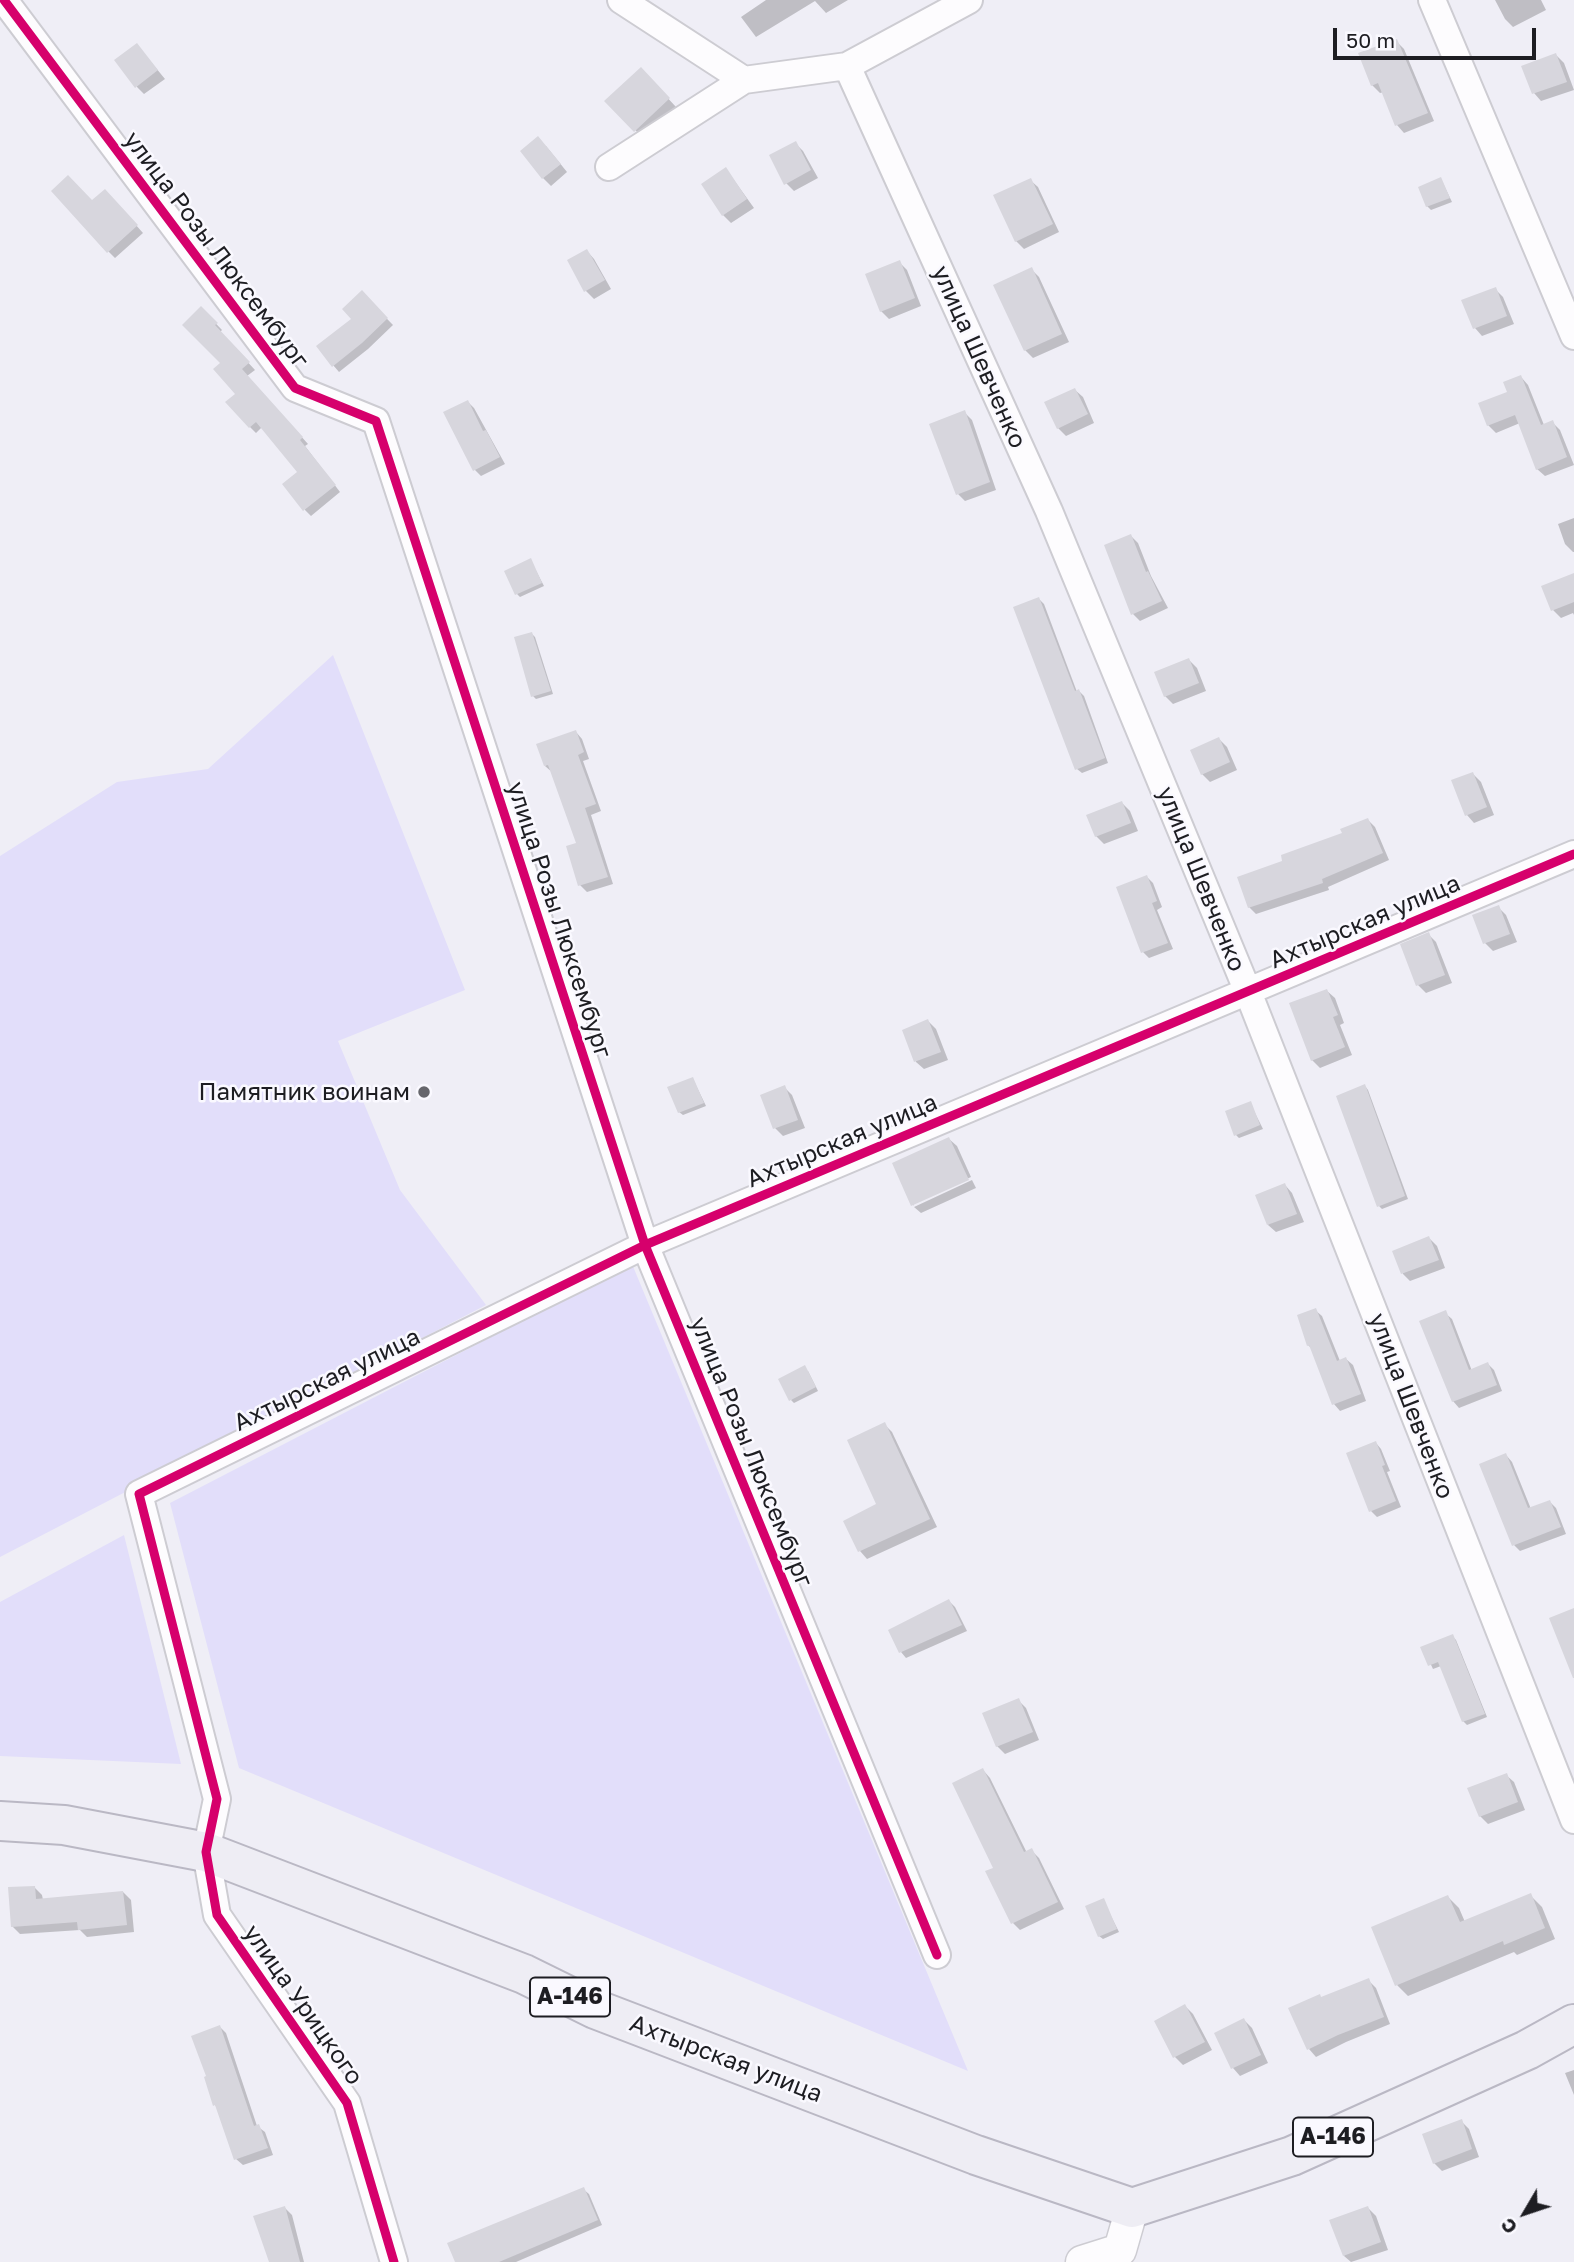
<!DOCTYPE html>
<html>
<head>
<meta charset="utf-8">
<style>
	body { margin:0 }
	#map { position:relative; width:1574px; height:2262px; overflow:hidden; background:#efeef6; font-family:"Golos Text",sans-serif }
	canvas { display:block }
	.north { position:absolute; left:1490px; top:2178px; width:70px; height:70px; -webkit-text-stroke:5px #faf9ff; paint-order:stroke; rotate:231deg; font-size:19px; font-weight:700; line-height:28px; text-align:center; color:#1d1d22 }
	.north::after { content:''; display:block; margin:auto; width:24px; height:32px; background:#1d1d22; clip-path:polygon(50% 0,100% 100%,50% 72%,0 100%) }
	.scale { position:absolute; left:1333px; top:28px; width:203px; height:32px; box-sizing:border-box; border:4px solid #1d1d22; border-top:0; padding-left:9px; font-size:21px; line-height:24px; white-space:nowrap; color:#1d1d22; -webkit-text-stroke:5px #faf9ff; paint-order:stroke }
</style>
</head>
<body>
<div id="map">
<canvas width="1574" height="2262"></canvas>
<div class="north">С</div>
<div class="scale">50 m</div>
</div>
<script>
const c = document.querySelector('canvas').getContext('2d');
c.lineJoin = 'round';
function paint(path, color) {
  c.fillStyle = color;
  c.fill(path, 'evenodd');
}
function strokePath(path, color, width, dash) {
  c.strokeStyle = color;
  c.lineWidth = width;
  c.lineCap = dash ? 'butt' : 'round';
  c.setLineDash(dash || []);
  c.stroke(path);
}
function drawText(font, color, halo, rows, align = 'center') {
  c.font = font + ' "Golos Text",sans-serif';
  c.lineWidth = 5;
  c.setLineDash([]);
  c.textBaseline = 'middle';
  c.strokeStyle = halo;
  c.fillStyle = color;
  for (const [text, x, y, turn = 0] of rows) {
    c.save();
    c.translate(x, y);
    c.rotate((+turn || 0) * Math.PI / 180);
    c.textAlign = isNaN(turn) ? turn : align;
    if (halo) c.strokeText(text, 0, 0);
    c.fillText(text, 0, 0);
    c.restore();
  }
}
paint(new Path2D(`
	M 333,655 L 465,990 L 338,1041 L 400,1190 L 486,1305 L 0,1557 L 0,856 L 117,782 L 208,769 Z
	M 632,1264 L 968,2071 L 239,1768 L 170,1503 Z
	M 124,1535 L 181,1764 L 0,1756 L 0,1602 Z`), '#e2defa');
paint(new Path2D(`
	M 766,0 L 848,0 L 826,13 L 815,1 L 756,37 L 741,17 Z
	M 1495,0 L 1541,0 L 1546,10 L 1513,27 L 1505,19 Z
	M 1396,41 L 1404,49 L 1434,121 L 1404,133 L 1397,125 L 1384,92 L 1380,93 L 1372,85 Z
	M 137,45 L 165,79 L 144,94 L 137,87 Z
	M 1556,55 L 1564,63 L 1574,90 L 1541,101 L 1534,93 Z
	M 641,69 L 676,107 L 643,138 L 607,101 Z
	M 795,143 L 803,151 L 818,178 L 794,191 L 786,183 Z
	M 546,146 L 567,172 L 551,186 L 543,178 Z
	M 726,169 L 754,208 L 731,223 L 723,215 Z
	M 1441,179 L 1452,202 L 1431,210 L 1427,206 Z
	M 1030,180 L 1038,187 L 1059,232 L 1024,249 L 1016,241 Z
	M 112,198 L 143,233 L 115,258 L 108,251 L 92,203 Z
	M 587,251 L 594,259 L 611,289 L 594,299 L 586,291 Z
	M 899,262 L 907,270 L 921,306 L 889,319 L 881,311 Z
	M 1031,269 L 1039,277 L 1069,342 L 1033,358 L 1025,350 Z
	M 1495,289 L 1503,297 L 1514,324 L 1482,336 L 1475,328 Z
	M 362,293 L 393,325 L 368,349 L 339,372 L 333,365 L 354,319 Z
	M 201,308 L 222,330 L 220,332 L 255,370 L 247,376 L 308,444 L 305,446 L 340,492 L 311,516 L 305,510 L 299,472 L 262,427 L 256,433 L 250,427 Z
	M 1521,377 L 1528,385 L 1544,425 L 1552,422 L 1560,430 L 1574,465 L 1545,476 L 1537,469 L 1520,423 L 1496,433 L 1488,425 Z
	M 1075,390 L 1083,397 L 1094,423 L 1066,436 L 1058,428 Z
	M 468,402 L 474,408 L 505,464 L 481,476 L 475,470 Z
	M 964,412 L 972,420 L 996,490 L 965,501 L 958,494 Z
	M 1574,518 L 1574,552 L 1573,552 L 1565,544 L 1558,524 Z
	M 1131,536 L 1138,543 L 1151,576 L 1168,608 L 1140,621 L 1133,614 L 1106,546 Z
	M 531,561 L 544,586 L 520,597 L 517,594 Z
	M 1574,575 L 1574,615 L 1573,613 L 1561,618 L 1553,610 Z
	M 1039,599 L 1044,604 L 1077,692 L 1079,691 L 1084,696 L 1108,763 L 1082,773 L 1077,769 Z
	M 532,634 L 535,637 L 553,694 L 536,699 L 533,696 Z
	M 1189,660 L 1197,668 L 1206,691 L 1173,704 L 1165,696 Z
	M 576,732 L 582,739 L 589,759 L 583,761 L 601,811 L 591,815 L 613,884 L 587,892 L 580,885 L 568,847 L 578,844 L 553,773 L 545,766 Z
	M 1219,739 L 1227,747 L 1237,770 L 1210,782 L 1202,774 Z
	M 1473,774 L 1481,782 L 1494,815 L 1474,823 L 1467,815 Z
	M 1122,803 L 1130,811 L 1138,831 L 1104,844 L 1096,836 Z
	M 1368,820 L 1375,827 L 1389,860 L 1328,887 L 1329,890 L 1256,914 L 1249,907 L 1285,862 L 1344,834 Z
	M 1147,877 L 1153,883 L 1162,907 L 1157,910 L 1173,949 L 1149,958 L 1143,952 Z
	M 1498,907 L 1506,915 L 1517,942 L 1493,951 L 1485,943 Z
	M 1428,934 L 1436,942 L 1452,983 L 1426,993 L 1418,985 L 1402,945 Z
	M 1327,991 L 1335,998 L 1344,1023 L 1340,1025 L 1352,1055 L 1320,1068 L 1312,1060 Z
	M 928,1021 L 936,1029 L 948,1060 L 924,1069 L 916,1062 L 904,1031 Z
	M 693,1079 L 706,1106 L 683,1115 L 679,1112 Z
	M 1365,1086 L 1368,1090 L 1408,1199 L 1382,1209 L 1379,1206 Z
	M 784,1087 L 792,1095 L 805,1128 L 783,1136 L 775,1128 L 762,1096 Z
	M 1250,1103 L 1263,1129 L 1239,1138 L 1236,1135 Z
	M 949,1139 L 957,1146 L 971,1177 L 914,1203 L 914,1206 L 894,1164 Z
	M 972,1180 L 976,1188 L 921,1213 L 914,1207 Z
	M 1285,1185 L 1292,1193 L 1304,1222 L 1276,1232 L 1268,1225 Z
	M 1429,1238 L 1437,1246 L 1445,1268 L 1410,1281 L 1403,1274 L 1394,1252 Z
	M 1315,1310 L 1322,1316 L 1340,1361 L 1346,1359 L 1353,1365 L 1366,1401 L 1340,1411 L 1334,1404 L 1313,1350 L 1308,1345 L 1299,1316 Z
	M 1445,1313 L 1452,1319 L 1472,1371 L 1488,1364 L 1494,1370 L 1502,1391 L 1459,1408 L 1453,1401 Z
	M 808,1371 L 818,1391 L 794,1403 L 791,1400 Z
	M 884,1424 L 892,1432 L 937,1527 L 867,1559 L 860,1551 L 878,1505 Z
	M 1376,1443 L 1381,1449 L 1390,1471 L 1387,1472 L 1401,1507 L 1377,1517 L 1371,1511 Z
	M 1506,1455 L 1512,1462 L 1531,1509 L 1550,1502 L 1556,1508 L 1566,1534 L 1520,1551 L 1514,1545 Z
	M 949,1601 L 955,1607 L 967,1631 L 906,1658 L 901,1652 Z
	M 1452,1636 L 1456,1640 L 1487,1717 L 1467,1725 L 1463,1721 L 1441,1666 L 1433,1669 L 1423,1648 Z
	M 1018,1700 L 1026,1708 L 1039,1740 L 1005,1754 L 997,1746 Z
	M 983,1770 L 990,1778 L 1027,1853 L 1032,1851 L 1039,1858 L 1064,1909 L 1020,1930 L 1013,1923 L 988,1872 L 995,1869 Z
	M 1506,1775 L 1514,1782 L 1525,1810 L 1488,1824 L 1480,1816 Z
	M 34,1887 L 42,1895 L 43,1900 L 123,1892 L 131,1900 L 134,1932 L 87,1937 L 80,1930 L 20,1934 L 12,1926 Z
	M 1530,1895 L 1542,1907 L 1555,1939 L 1517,1955 L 1514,1952 L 1408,1996 L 1397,1985 L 1448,1897 L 1459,1908 L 1465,1922 Z
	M 1103,1900 L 1119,1932 L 1103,1939 L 1099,1936 Z
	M 1368,1980 L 1376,1988 L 1390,2024 L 1346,2042 L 1316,2057 L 1309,2049 Z
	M 1185,2006 L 1193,2014 L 1212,2050 L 1183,2065 L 1175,2057 L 1156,2021 Z
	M 1244,2020 L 1252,2028 L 1268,2063 L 1240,2076 L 1233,2068 Z
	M 220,2027 L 226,2033 L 257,2126 L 265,2132 L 273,2155 L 243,2165 L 236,2159 L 218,2109 L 215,2105 Z
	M 1574,2070 L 1574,2095 L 1565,2073 Z
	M 1461,2121 L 1469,2129 L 1479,2157 L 1442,2171 L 1434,2163 Z
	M 583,2189 L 589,2194 L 602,2225 L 516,2262 L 457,2262 Z
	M 285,2208 L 292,2215 L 304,2262 L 271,2262 Z
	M 1368,2208 L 1376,2216 L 1388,2250 L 1351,2262 L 1344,2256 Z`), '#0003');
paint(new Path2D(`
	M 1397,39 L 1428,113 L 1395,126 L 1378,83 L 1371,86 L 1358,53 Z
	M 137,43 L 158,70 L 135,88 L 114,60 Z
	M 1556,53 L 1567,82 L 1532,94 L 1521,66 Z
	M 641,67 L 670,98 L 634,132 L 604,101 Z
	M 538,136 L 561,164 L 542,179 L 520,151 Z
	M 796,141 L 811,170 L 784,185 L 769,155 Z
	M 726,167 L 747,199 L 722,216 L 701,184 Z
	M 68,175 L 92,200 L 105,189 L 138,225 L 107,253 L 51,191 Z
	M 1441,177 L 1450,198 L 1426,207 L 1418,187 Z
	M 1031,178 L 1053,224 L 1015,242 L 993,195 Z
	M 587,249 L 605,280 L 584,292 L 567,260 Z
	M 900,260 L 915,298 L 880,312 L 865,274 Z
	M 1032,267 L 1062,334 L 1024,351 L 993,285 Z
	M 1496,287 L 1507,316 L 1473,329 L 1461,300 Z
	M 362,290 L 388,318 L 362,343 L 332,367 L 316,346 L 351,319 L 342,309 Z
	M 201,306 L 218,323 L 215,325 L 250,362 L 242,369 L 303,437 L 300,440 L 336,485 L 303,511 L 282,484 L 297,472 L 256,422 L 249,428 L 225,402 L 235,394 L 213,369 L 220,363 L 182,325 Z
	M 1521,375 L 1541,425 L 1553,420 L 1567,457 L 1536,470 L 1515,415 L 1487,426 L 1478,403 L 1507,392 L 1503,382 Z
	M 1075,388 L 1088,414 L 1057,429 L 1044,402 Z
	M 468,400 L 483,431 L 486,430 L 500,457 L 473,471 L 443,412 Z
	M 965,410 L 990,482 L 956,495 L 929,424 Z
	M 1131,534 L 1146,572 L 1148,571 L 1162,601 L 1131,615 L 1104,545 Z
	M 531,558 L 542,583 L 515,595 L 504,571 Z
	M 1574,573 L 1574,602 L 1551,611 L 1541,586 Z
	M 1039,597 L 1075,691 L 1079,689 L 1105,758 L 1075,770 L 1013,607 Z
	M 532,632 L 551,691 L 531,697 L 514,637 Z
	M 1189,658 L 1199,683 L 1164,697 L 1154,672 Z
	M 576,730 L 584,752 L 578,755 L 596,804 L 585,808 L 608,877 L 578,886 L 566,846 L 576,843 L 548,765 L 544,766 L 536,744 Z
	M 1219,737 L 1230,762 L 1201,775 L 1190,750 Z
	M 1473,772 L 1487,807 L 1465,816 L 1451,780 Z
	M 1122,801 L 1131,823 L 1095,837 L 1086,815 Z
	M 1368,818 L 1383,853 L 1322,879 L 1323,883 L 1248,908 L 1237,877 L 1282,861 L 1281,855 L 1342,833 L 1340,829 Z
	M 1147,875 L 1157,901 L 1152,903 L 1168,943 L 1141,953 L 1116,887 Z
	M 1499,905 L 1510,934 L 1483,944 L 1472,915 Z
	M 1429,932 L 1445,975 L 1416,986 L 1400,944 Z
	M 1327,989 L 1338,1015 L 1333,1017 L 1345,1047 L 1311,1061 L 1289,1003 Z
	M 928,1019 L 941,1052 L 914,1062 L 902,1030 Z
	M 693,1077 L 704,1103 L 678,1113 L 667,1087 Z
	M 1365,1084 L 1405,1196 L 1377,1207 L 1336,1096 Z
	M 785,1085 L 798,1120 L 773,1129 L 760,1095 Z
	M 1251,1101 L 1260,1125 L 1234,1136 L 1225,1111 Z
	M 949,1137 L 969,1180 L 911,1206 L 892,1163 Z
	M 1285,1183 L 1297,1214 L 1267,1225 L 1255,1195 Z
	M 1429,1236 L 1439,1260 L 1401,1274 L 1392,1251 Z
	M 1316,1308 L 1337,1361 L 1346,1357 L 1361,1394 L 1332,1405 L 1309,1345 L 1307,1346 L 1297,1315 Z
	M 1446,1310 L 1469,1370 L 1488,1362 L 1497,1385 L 1452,1402 L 1419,1321 Z
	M 805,1365 L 816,1387 L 789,1401 L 778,1379 Z
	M 885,1422 L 930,1519 L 858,1552 L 843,1521 L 876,1504 L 847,1440 Z
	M 1376,1441 L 1385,1465 L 1382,1466 L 1396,1501 L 1369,1512 L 1346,1453 Z
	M 1506,1453 L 1528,1508 L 1550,1500 L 1561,1527 L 1512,1546 L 1479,1464 Z
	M 949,1599 L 962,1625 L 899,1653 L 888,1630 Z
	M 1574,1608 L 1574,1678 L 1573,1678 L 1549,1618 Z
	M 1453,1634 L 1485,1714 L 1462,1722 L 1438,1662 L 1428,1666 L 1420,1647 Z
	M 1019,1698 L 1033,1732 L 996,1747 L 982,1713 Z
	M 983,1768 L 1024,1852 L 1032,1848 L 1058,1902 L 1011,1924 L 985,1871 L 993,1868 L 952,1783 Z
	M 1507,1773 L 1518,1802 L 1479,1817 L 1467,1788 Z
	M 35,1886 L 36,1899 L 123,1891 L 127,1925 L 78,1930 L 77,1922 L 11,1927 L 8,1887 Z
	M 1531,1893 L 1545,1928 L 1504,1945 L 1503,1941 L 1395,1986 L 1371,1927 L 1448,1895 L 1460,1922 Z
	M 1104,1898 L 1117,1929 L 1098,1937 L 1085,1906 Z
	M 1369,1978 L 1384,2017 L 1338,2035 L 1307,2050 L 1288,2008 L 1320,1994 L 1321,1997 Z
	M 1185,2004 L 1205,2042 L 1173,2058 L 1154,2021 Z
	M 1244,2018 L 1261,2055 L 1231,2069 L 1214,2033 Z
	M 220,2025 L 254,2126 L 259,2124 L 268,2148 L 234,2160 L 215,2105 L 213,2106 L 204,2077 L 206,2076 L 191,2036 Z
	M 1462,2119 L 1472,2149 L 1433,2164 L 1422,2134 Z
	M 584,2187 L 598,2220 L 499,2262 L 455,2262 L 447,2243 Z
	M 285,2206 L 300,2262 L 269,2262 L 253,2216 Z
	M 1368,2206 L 1381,2242 L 1343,2256 L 1329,2220 Z`), '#d7d6dd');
const minor = new Path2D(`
	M 4,0 L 295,388 L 376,421 L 645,1245 L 937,1955
	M 621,0 L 744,80
	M 1432,0 L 1574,336
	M 847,66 L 1049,511 L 1248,992 L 1574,1820
	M 609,167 L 744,80 L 847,66 L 969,0
	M 394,2262 L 347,2103 L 217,1915 L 206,1852 L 217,1799 L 139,1494 L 645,1245 L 1574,854`);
const tertiary = new Path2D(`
	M 1082,2262 L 1120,2250 L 1132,2208`);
const trunk = new Path2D(`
	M 0,1821 L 64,1825 L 206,1852 L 524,1974 L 595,2009 L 976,2155 L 1132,2208 L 1292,2156 L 1527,2050 L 1574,2024`);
strokePath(minor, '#cdccd2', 30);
strokePath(tertiary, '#cdccd2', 35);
strokePath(trunk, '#bab8c4', 42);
strokePath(minor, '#fdfcfe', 26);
strokePath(tertiary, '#fdfcfe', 32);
strokePath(trunk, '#eeedf4', 38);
strokePath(new Path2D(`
	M 4,0 L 295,388 L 376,421 L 645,1245 L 937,1955
	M 394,2262 L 347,2103 L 217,1915 L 206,1852 L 217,1799 L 139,1494 L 645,1245 L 1574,854`), '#d6006c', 9);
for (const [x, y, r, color] of [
	[424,1092,7,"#66666c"]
]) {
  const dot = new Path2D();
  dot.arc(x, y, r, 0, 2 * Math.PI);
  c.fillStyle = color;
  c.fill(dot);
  strokePath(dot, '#faf9ff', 2.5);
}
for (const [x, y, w] of [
	[570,1997,80],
	[1333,2137,80]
]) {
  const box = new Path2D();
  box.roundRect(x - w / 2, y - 19.5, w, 39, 5);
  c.fillStyle = '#faf9ff';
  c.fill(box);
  strokePath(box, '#1d1d22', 2);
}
drawText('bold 23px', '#1d1d22', null, [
	["А-146",570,1997],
	["А-146",1333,2137]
]);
drawText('24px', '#1d1d22', '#faf9ff', [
	["улица Розы Люксембург",216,250,53],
	["улица Шевченко",979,357,66],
	["улица Шевченко",1201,879,68],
	["улица Розы Люксембург",559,920,72],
	["Ахтырская улица",1365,922,-23],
	["Ахтырская улица",842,1141,-23],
	["Ахтырская улица",327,1380,-26],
	["улица Шевченко",1411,1406,69],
	["улица Розы Люксембург",751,1452,68],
	["улица Урицкого",303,2005,55],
	["Ахтырская улица",726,2059,21]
]);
drawText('24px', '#1d1d22', '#faf9ff', [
	["Памятник воинам",410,1092]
], 'right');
</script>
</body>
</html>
